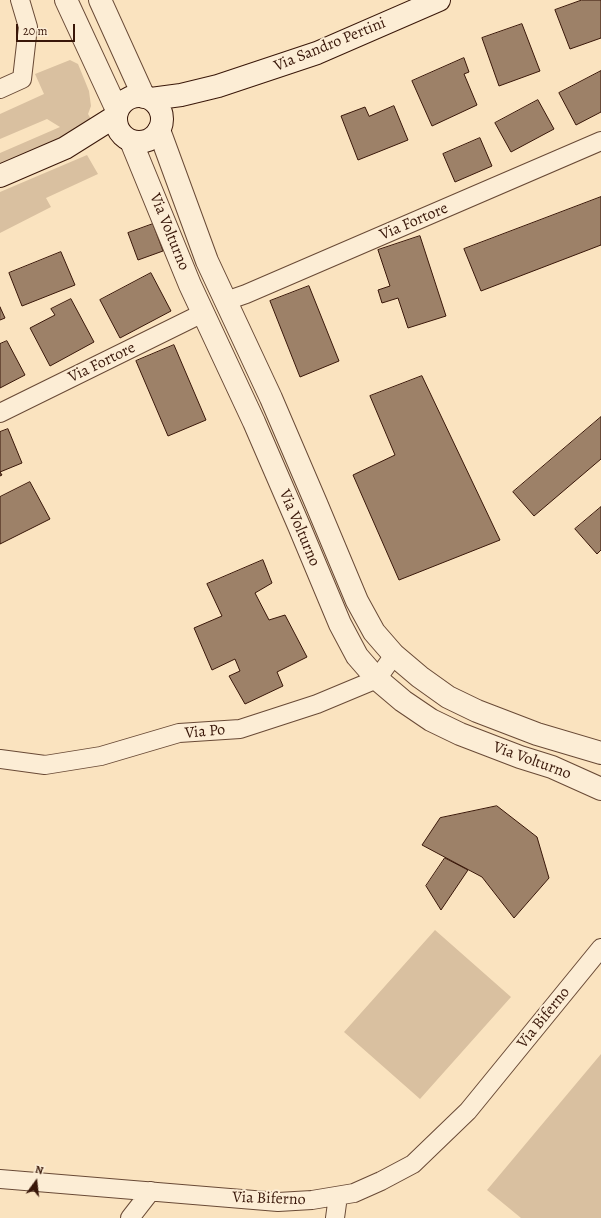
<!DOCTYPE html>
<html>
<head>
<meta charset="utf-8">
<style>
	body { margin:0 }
	#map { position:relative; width:601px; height:1218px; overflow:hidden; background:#fae3bf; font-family:Alegreya,serif }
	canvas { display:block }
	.north { position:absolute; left:16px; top:1162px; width:40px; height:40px; -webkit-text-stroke:3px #fcedd5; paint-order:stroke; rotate:15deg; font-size:11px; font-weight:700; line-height:16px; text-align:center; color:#391709 }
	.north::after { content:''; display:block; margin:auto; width:14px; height:18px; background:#391709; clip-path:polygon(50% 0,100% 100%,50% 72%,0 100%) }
	.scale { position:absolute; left:16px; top:24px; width:59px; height:18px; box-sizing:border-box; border:2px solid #391709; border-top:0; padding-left:5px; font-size:12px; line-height:14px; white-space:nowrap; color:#391709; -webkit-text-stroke:3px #fcedd5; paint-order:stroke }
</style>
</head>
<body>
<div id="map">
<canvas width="601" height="1218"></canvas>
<div class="north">N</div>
<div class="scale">20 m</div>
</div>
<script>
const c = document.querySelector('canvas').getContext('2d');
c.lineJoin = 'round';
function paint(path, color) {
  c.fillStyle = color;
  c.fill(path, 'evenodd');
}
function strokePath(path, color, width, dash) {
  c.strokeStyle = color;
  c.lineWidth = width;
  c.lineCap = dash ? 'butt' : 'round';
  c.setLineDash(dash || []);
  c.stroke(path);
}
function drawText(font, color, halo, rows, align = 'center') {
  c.font = font + ' Alegreya,serif';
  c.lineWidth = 4;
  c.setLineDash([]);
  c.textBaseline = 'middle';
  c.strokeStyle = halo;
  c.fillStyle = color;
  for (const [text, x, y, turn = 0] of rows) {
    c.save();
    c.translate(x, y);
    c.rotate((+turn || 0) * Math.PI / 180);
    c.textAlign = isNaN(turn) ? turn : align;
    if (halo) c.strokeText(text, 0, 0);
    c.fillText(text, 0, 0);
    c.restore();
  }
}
paint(new Path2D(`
	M 70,60 L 78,64 L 89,91 L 91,106 L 88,114 L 92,121 L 94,126 L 0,167 L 0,153 L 60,127 L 47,119 L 0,139 L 0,114 L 44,94 L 35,74 Z
	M 87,155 L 98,174 L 46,198 L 51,207 L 0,233 L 0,192 Z
	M 435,930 L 511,997 L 420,1099 L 344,1032 Z
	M 601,1054 L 601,1218 L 521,1218 L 487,1190 Z`), '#d9c0a0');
const building = new Path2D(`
	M 582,0 L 601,0 L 601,38 L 570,49 L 555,10 Z
	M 522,24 L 540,71 L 499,86 L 482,38 Z
	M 464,58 L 469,72 L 464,74 L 477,105 L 432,126 L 412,81 Z
	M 601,71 L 601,112 L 576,125 L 559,93 Z
	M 538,100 L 554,129 L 511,152 L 495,123 Z
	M 394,106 L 408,140 L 358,160 L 341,116 L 365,107 L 369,116 Z
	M 480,138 L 492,166 L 455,182 L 443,154 Z
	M 601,197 L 601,245 L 481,291 L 464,249 Z
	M 153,224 L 163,251 L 138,260 L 128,233 Z
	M 420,236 L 446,316 L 408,328 L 398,298 L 382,303 L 378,290 L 390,286 L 378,250 Z
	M 61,252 L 75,285 L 22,306 L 9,273 Z
	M 151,273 L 171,311 L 120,338 L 100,300 Z
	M 309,286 L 339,361 L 300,377 L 270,301 Z
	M 71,299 L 94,342 L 50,366 L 30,328 L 55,315 L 51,309 Z
	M 0,307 L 5,318 L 0,320 Z
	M 7,341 L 25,375 L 0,388 L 0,344 Z
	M 174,345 L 206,420 L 168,436 L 136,361 Z
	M 422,376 L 500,540 L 399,580 L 353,475 L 395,455 L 370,396 Z
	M 601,417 L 601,459 L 534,516 L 513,492 Z
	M 8,429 L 22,463 L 0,472 L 2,475 L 0,476 L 0,432 Z
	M 30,482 L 50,519 L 0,544 L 0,497 Z
	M 601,507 L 601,550 L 597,554 L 575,529 Z
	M 263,560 L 272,583 L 255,593 L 269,620 L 285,615 L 307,657 L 277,672 L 283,686 L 245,704 L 229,676 L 240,671 L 235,659 L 212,670 L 194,628 L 222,616 L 207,584 Z
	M 497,806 L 537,837 L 549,878 L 514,918 L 482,877 L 422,845 L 440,818 Z
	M 445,858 L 468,870 L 441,910 L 426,886 Z`);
paint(building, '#9d8168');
strokePath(building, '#391709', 1);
const minor = new Path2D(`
	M 0,89 L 22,79 L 28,27 L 20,0
	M 226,301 L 246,294 L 601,141
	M 0,413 L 203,313
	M 0,759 L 45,765 L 101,756 L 179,733 L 240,729 L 317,704 L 377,679 L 394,655
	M 0,1179 L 278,1202 L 312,1200 L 354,1193 L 381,1181 L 413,1164 L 468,1111 L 601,948
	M 130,1218 L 151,1191
	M 335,1218 L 338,1196`);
const tertiary = new Path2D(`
	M 66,0 L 117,110
	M 100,0 L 144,97
	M 159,130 L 207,261 L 271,398 L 316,503 L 357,601 L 374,632 L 394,655 L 420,677 L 448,697 L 477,711 L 537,734 L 601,753
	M 131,141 L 190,285 L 254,422 L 299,526 L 340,624 L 357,656 L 377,679 L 403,701 L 431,720 L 460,734 L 520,757 L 552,767 L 601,789`);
const secondary = new Path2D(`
	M116 119a23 23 0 1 1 46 0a23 23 0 1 1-46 0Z
	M 151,99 L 181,95 L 218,86 L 317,53 L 439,0
	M 0,176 L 65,148 L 116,116`);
strokePath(minor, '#694a36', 20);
strokePath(tertiary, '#694a36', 24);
strokePath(secondary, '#391709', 24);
strokePath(minor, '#fcedd5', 18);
strokePath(tertiary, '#fcedd5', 22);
strokePath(secondary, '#fcedd5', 22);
drawText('16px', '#391709', '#fcedd5', [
	["Via Sandro Pertini",330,45,-22],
	["Via Fortore",414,222,-23],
	["Via Volturno",169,232,68],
	["Via Fortore",102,363,-26],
	["Via Volturno",299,528,67],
	["Via Po",205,732,-5],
	["Via Volturno",532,761,20],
	["Via Biferno",544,1018,-51],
	["Via Biferno",269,1199,2]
]);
</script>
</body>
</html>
